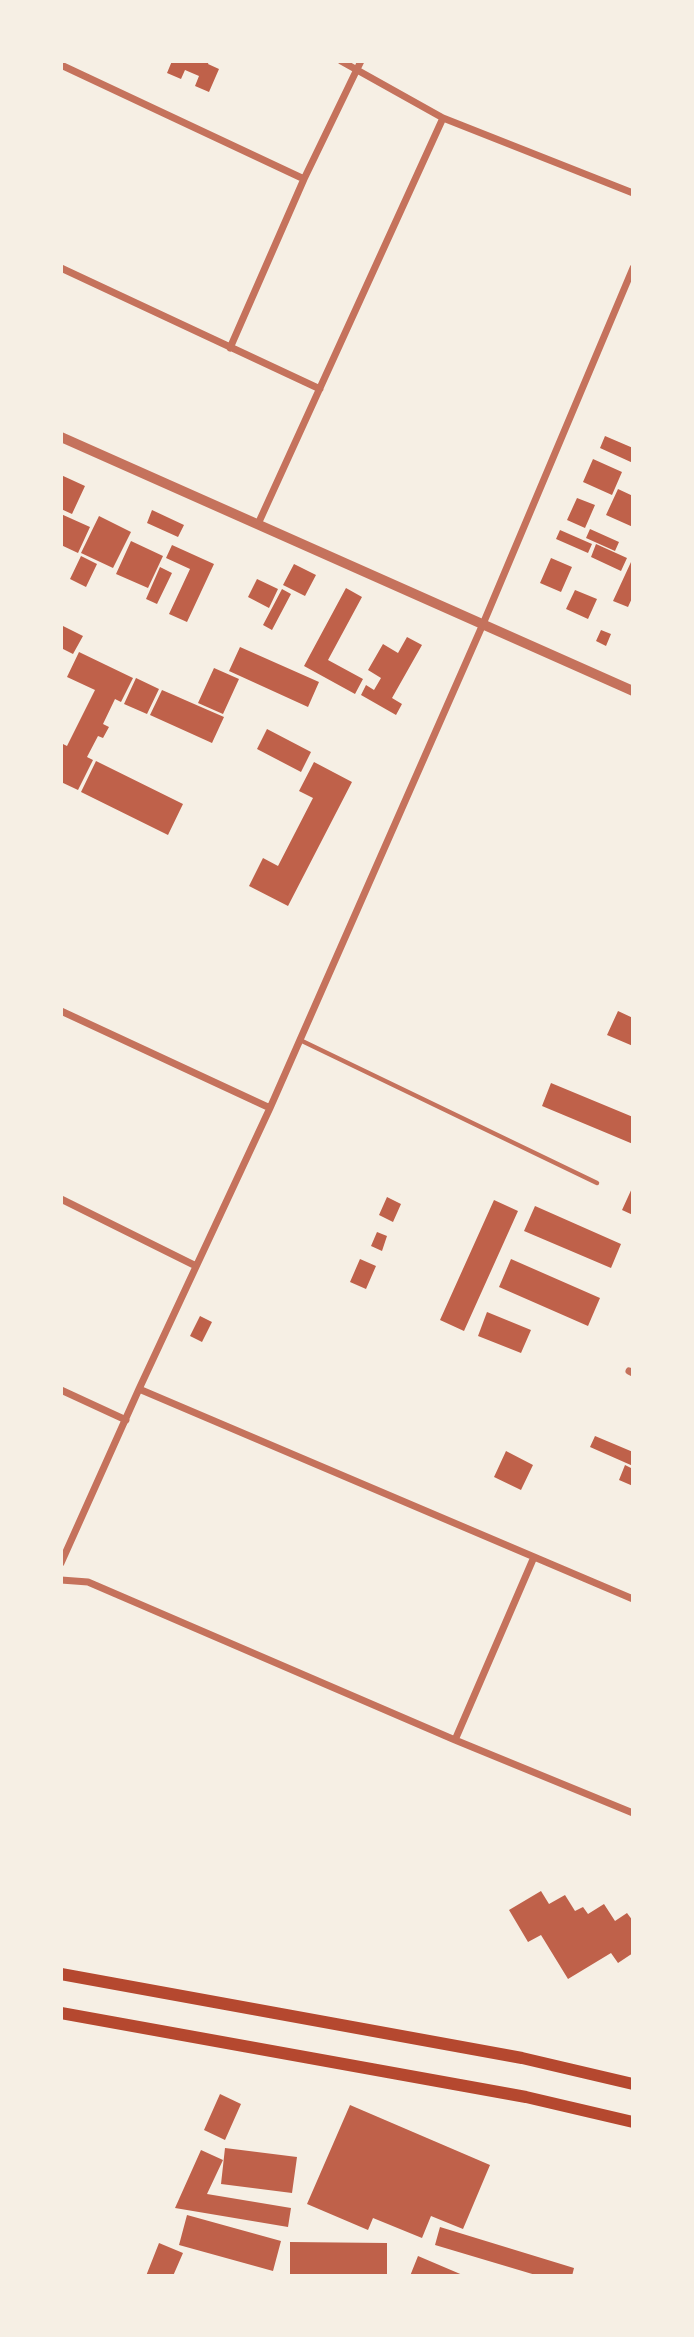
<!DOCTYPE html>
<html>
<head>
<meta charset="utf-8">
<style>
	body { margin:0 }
	#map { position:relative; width:694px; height:2337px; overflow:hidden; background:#f6efe4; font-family:Jost,sans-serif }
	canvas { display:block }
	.frame { position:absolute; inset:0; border:63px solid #f6efe4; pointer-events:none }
</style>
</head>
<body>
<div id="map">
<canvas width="694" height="2337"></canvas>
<div class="frame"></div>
</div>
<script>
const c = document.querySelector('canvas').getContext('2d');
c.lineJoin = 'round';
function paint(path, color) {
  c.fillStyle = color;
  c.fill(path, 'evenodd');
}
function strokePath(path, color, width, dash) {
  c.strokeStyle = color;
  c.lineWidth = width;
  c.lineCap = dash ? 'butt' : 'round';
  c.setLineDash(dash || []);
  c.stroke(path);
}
paint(new Path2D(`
	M 172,61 L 209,61 L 208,64 L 219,69 L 209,92 L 195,86 L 199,76 L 185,70 L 181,79 L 167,73 Z
	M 605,436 L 633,448 L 633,463 L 600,448 Z
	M 593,459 L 622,472 L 612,495 L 583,482 Z
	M 61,475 L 85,486 L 72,514 L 61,509 Z
	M 618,489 L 633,496 L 633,527 L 606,515 Z
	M 577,498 L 595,505 L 585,528 L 567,520 Z
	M 152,510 L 184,525 L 178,537 L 147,523 Z
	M 61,514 L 90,527 L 78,553 L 61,545 Z
	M 99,516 L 131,532 L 113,568 L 81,553 Z
	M 590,529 L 619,542 L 615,551 L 586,538 Z
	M 560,530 L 592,544 L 588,553 L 556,539 Z
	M 131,541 L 163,556 L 148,588 L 116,574 Z
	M 596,544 L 627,558 L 621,571 L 591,557 Z
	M 172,545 L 214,564 L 187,622 L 169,614 L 190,569 L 166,558 Z
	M 81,556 L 97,564 L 86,587 L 70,579 Z
	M 551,558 L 572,567 L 561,592 L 540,583 Z
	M 631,562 L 633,563 L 633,596 L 628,607 L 613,601 Z
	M 294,564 L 316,575 L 305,596 L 283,585 Z
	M 160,567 L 172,573 L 157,604 L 146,599 Z
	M 257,579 L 278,589 L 269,608 L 248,597 Z
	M 346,588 L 362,597 L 328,660 L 363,679 L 355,694 L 304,666 Z
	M 282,589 L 291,594 L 272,630 L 263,625 Z
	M 575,590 L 597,599 L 588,619 L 566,609 Z
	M 61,625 L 83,636 L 73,654 L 61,648 Z
	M 601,630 L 611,634 L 606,646 L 596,641 Z
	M 407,637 L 422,645 L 392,698 L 402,704 L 396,715 L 361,695 L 366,685 L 374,690 L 381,678 L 368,670 L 383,644 L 398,653 Z
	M 240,647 L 319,682 L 308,707 L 229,671 Z
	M 79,652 L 133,678 L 121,702 L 115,699 L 103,724 L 109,727 L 103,738 L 98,736 L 87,757 L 93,760 L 78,790 L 61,782 L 61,743 L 67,746 L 95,690 L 67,677 Z
	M 214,668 L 239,679 L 223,714 L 198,703 Z
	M 136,678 L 159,689 L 147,714 L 124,704 Z
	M 162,690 L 224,717 L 212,743 L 150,715 Z
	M 267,729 L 311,752 L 301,772 L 257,749 Z
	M 96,761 L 183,804 L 168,835 L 81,792 Z
	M 314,762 L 352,782 L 288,906 L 249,886 L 263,858 L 278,866 L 313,798 L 299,791 Z
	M 618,1011 L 633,1018 L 633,1046 L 607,1035 Z
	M 551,1083 L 633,1117 L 633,1144 L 542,1106 Z
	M 633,1186 L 633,1215 L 622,1210 Z
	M 387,1197 L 401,1204 L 393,1222 L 379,1215 Z
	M 494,1200 L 518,1211 L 464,1331 L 440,1320 Z
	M 535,1206 L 621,1244 L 611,1268 L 524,1231 Z
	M 377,1232 L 387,1236 L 382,1251 L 371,1246 Z
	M 360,1259 L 376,1266 L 366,1289 L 350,1282 Z
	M 511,1259 L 600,1298 L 588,1326 L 499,1287 Z
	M 487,1312 L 531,1330 L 521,1353 L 478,1336 Z
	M 200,1316 L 212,1322 L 202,1342 L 190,1336 Z
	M 595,1436 L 633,1452 L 633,1466 L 590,1447 Z
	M 506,1451 L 533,1465 L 521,1490 L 494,1477 Z
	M 625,1465 L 633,1469 L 633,1486 L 619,1480 Z
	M 541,1891 L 549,1904 L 565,1895 L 575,1911 L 583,1907 L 588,1914 L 604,1904 L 615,1921 L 627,1913 L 633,1921 L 633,1953 L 618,1963 L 611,1953 L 568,1979 L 541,1935 L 528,1942 L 509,1910 Z
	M 220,2094 L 241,2104 L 225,2140 L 204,2130 Z
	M 350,2105 L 490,2165 L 463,2229 L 431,2216 L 422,2238 L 373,2218 L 368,2230 L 307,2204 Z
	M 225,2148 L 297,2157 L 292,2193 L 221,2184 Z
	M 201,2150 L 223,2160 L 207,2194 L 291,2208 L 288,2227 L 175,2208 Z
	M 187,2215 L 281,2241 L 273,2271 L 179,2245 Z
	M 440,2227 L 574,2268 L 572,2276 L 539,2276 L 435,2245 Z
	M 290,2242 L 387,2243 L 387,2275 L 290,2275 Z
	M 159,2243 L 183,2253 L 173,2276 L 146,2276 Z
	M 418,2256 L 465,2276 L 410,2276 Z`), '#bf614a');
strokePath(new Path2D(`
	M 300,1040 L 597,1183`), '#c5725c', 4.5);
strokePath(new Path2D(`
	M 341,61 L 443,118 L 633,193
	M 61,65 L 304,179
	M 61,268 L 320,389
	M 230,348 L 304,179 L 361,61
	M 258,524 L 443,118
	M 61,1011 L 270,1108
	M 61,1199 L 196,1266
	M 629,1371 L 633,1373
	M 139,1389 L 633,1599
	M 61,1390 L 126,1420
	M 61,1563 L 139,1389 L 270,1108 L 483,624 L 633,268
	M 61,1580 L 88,1582 L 455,1740 L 633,1813
	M 455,1740 L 534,1557`), '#c5725c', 7);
strokePath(new Path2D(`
	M 61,437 L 633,691`), '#c5725c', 10);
strokePath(new Path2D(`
	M 61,1974 L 522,2058 L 633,2084
	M 61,2013 L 526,2097 L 633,2122`), '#b5482f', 12);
</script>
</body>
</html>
